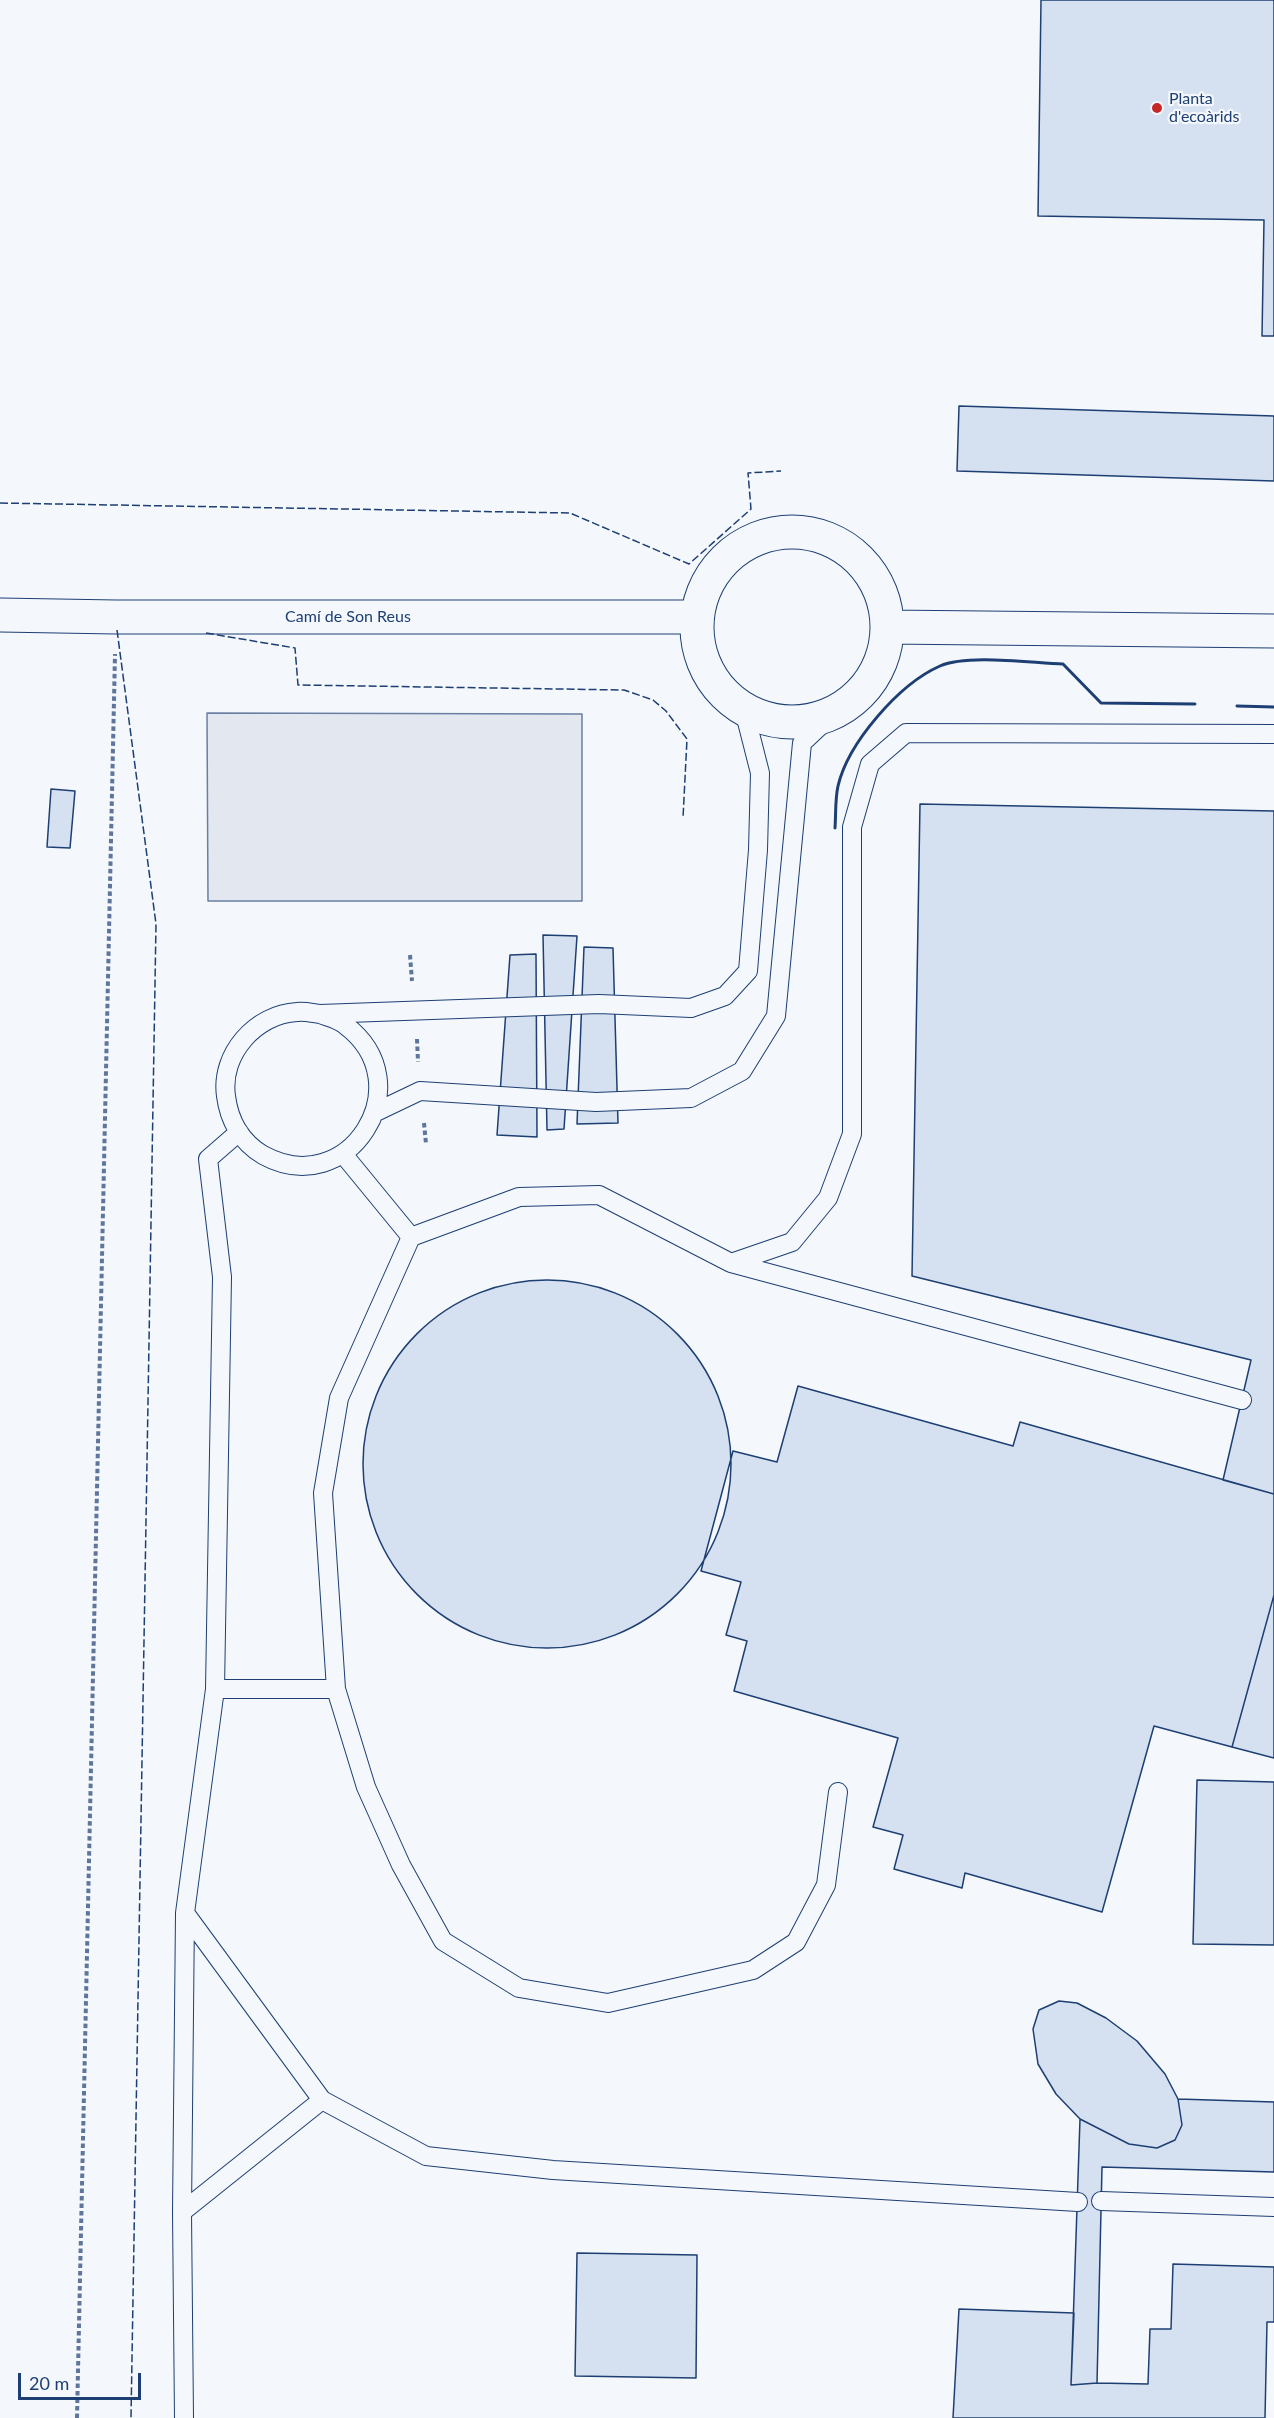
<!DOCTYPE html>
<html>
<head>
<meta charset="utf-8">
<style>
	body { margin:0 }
	#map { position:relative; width:1274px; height:2418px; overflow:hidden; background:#f4f7fb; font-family:Lato,sans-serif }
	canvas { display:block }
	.scale { position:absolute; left:18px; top:2373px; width:123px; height:27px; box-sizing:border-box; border:3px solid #1d3f73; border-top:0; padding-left:8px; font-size:18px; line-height:21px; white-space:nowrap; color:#1d3f73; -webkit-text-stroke:4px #f4f7fb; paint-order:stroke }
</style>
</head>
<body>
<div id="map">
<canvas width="1274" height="2418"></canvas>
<div class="scale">20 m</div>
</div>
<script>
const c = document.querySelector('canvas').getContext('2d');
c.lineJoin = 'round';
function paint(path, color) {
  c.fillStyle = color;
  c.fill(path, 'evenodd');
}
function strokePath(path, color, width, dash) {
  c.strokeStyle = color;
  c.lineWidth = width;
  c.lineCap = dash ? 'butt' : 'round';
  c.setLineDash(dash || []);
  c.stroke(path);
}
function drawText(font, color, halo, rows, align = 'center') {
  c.font = font + ' Lato,sans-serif';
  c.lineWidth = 4.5;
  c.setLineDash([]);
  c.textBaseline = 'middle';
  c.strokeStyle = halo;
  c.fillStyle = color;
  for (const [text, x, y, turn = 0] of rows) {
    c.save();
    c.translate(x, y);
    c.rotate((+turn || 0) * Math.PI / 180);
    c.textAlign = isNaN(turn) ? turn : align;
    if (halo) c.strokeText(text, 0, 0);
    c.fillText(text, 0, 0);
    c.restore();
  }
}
const parking = new Path2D(`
	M 207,713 L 582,714 L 582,901 L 208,901 Z`);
paint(parking, '#e3e8f0');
strokePath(parking, '#687fa3', 1.5);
const building = new Path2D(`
	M 1041,0 L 1274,0 L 1274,336 L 1262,336 L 1264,220 L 1038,216 Z
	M 959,406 L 1274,416 L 1274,481 L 957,471 Z
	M 51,789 L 75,791 L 70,848 L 47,847 Z
	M 920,804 L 1274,811 L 1274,1494 L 1223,1480 L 1251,1360 L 912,1276 Z
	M 543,935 L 577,936 L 564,1129 L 547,1130 Z
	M 584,947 L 613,948 L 618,1123 L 577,1124 Z
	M 536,954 L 537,1137 L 497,1135 L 510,955 Z
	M363 1464a184 184 0 1 1 368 0a184 184 0 1 1-368 0Z
	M 798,1386 L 1013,1446 L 1020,1422 L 1274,1494 L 1274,1595 L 1232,1747 L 1154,1726 L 1102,1912 L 965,1873 L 962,1888 L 894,1869 L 903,1835 L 873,1827 L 898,1738 L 734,1691 L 747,1641 L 726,1635 L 741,1582 L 701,1571 L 733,1451 L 777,1462 Z
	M 1274,1595 L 1274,1758 L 1232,1747 Z
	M 1197,1780 L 1274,1782 L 1274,1945 L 1193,1944 Z
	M 1059,2001 L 1077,2003 L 1106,2018 L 1137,2041 L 1165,2074 L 1178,2099 L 1182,2125 L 1175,2140 L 1157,2148 L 1129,2144 L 1080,2119 L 1056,2094 L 1038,2064 L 1033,2029 L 1039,2010 Z
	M 1178,2099 L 1274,2102 L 1274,2172 L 1102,2167 L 1097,2383 L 1071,2385 L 1080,2119 L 1129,2144 L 1157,2148 L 1175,2140 L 1182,2125 Z
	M 577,2253 L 697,2255 L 696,2378 L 575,2376 Z
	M 1173,2264 L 1274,2267 L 1274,2322 L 1267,2322 L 1265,2418 L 953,2418 L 959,2309 L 1074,2313 L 1071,2385 L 1097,2383 L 1148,2384 L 1150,2329 L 1171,2329 Z`);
paint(building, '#d5e0f0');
strokePath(building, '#1d3f73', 1.5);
const lane = new Path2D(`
	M 320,1014 C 328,1017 338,1019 345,1025 C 424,1084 348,1202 263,1155 C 241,1142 229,1120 226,1096 C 220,1054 256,1014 297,1012 C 304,1011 312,1013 320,1014 L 599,1004 L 691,1008 L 725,996 L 748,971 L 758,850 L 760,773 L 744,710
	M 376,1112 L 420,1091 L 596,1102 L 691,1098 L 742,1071 L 776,1016 L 802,743 L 835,712
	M 343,1154 L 411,1237
	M 731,1263 L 1242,1400
	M 215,1689 L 336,1689
	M 838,1792 L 826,1885 L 796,1942 L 753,1970 L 608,2003 L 519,1988 L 443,1941 L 401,1865 L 366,1787 L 336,1689 L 323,1493 L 339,1398 L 411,1237 L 519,1197 L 599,1195 L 731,1263 L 792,1242 L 828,1198 L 852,1134 L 852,827 L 870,764 L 906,733 L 1274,734
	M 185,1913 L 322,2100 L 426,2156 L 553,2170 L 1078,2202
	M 1101,2201 L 1274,2207
	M 182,2212 L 322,2100
	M 184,2418 L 182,2212 L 185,1913 L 215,1689 L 222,1277 L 208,1159 L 239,1132`);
const street = new Path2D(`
	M697 627a95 95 0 1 1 190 0a95 95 0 1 1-190 0Z
	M 0,615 L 116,617 L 697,617
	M 887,627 L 1274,631`);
strokePath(lane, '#1d3f73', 20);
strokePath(street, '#1d3f73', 35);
strokePath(new Path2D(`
	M 410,955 L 412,981
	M 417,1039 L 418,1062
	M 424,1123 L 426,1144
	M 77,2418 L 115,654`), '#5e769c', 4, [4.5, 3]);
strokePath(lane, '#f4f7fb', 18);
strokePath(street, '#f4f7fb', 33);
strokePath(new Path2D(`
	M 0,503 L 570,513 L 689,564 L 751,509 L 748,473 L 781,471
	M 117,630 L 156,924 L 131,2418
	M 206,633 L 295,648 L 298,685 L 624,690 L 653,700 L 666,711 L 687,739 L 683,818`), '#1d3f73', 1.5, [8, 3]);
strokePath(new Path2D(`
	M 1237,706 L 1274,707
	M 835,828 C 836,814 835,799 838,786 C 848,743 899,684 940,666 C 968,654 1031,663 1063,664 L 1101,703 L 1195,704`), '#1d3f73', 3);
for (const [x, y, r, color] of [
	[1157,108,6,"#c62828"]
]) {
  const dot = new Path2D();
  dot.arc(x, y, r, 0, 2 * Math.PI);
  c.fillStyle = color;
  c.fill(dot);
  strokePath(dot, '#f4f7fb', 2);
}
drawText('16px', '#1d3f73', '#f4f7fb', [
	["Planta",1169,99],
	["d'ecoàrids",1169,117]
], 'left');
drawText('16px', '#1d3f73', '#f4f7fb', [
	["Camí de Son Reus",348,617]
]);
</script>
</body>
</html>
